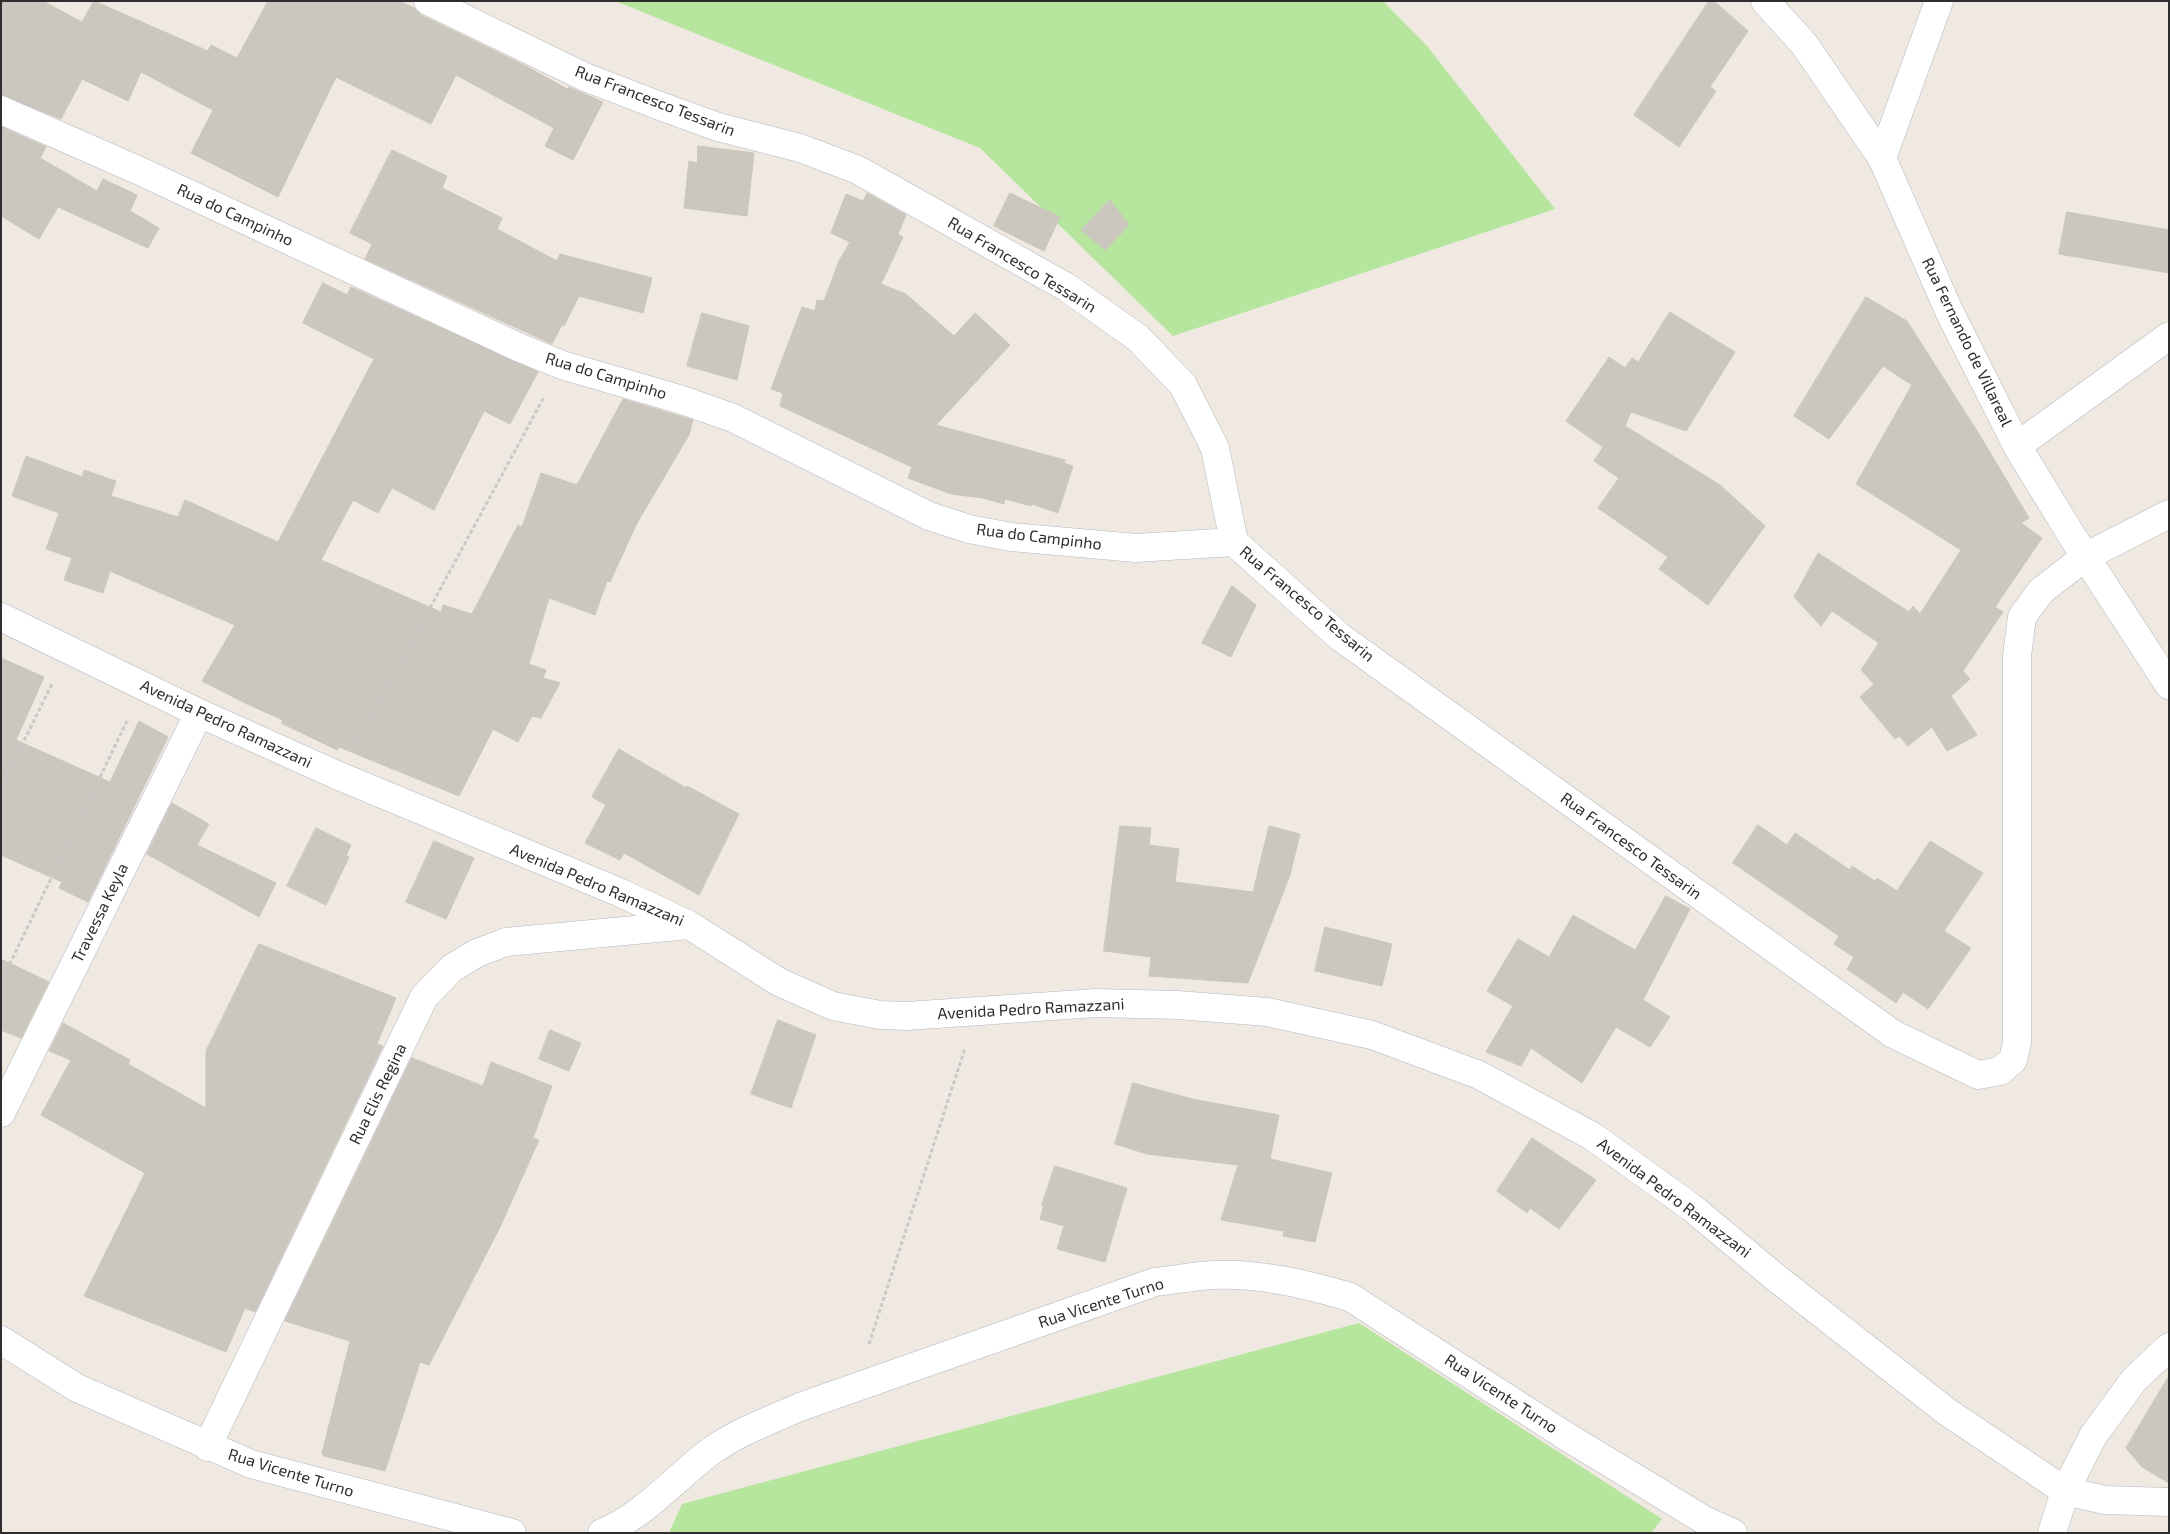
<!DOCTYPE html>
<html>
<head>
<meta charset="utf-8">
<style>
	body { margin:0 }
	#map { position:relative; width:2170px; height:1534px; overflow:hidden; background:#efe9e1; font-family:"Exo 2",sans-serif }
	canvas { display:block }
	.frame { position:absolute; inset:0; border:2px solid #2e2e2e; pointer-events:none }
</style>
</head>
<body>
<div id="map">
<canvas width="2170" height="1534"></canvas>
<div class="frame"></div>
</div>
<script>
const c = document.querySelector('canvas').getContext('2d');
c.lineJoin = 'round';
function paint(path, color) {
  c.fillStyle = color;
  c.fill(path, 'evenodd');
}
function strokePath(path, color, width, dash) {
  c.strokeStyle = color;
  c.lineWidth = width;
  c.lineCap = dash ? 'butt' : 'round';
  c.setLineDash(dash || []);
  c.stroke(path);
}
function drawText(font, color, halo, rows, align = 'center') {
  c.font = font + ' "Exo 2",sans-serif';
  c.lineWidth = 4.5;
  c.setLineDash([]);
  c.textBaseline = 'middle';
  c.strokeStyle = halo;
  c.fillStyle = color;
  for (const [text, x, y, turn = 0] of rows) {
    c.save();
    c.translate(x, y);
    c.rotate((+turn || 0) * Math.PI / 180);
    c.textAlign = isNaN(turn) ? turn : align;
    if (halo) c.strokeText(text, 0, 0);
    c.fillText(text, 0, 0);
    c.restore();
  }
}
paint(new Path2D(`
	M 615,1 L 1383,1 L 1427,46 L 1555,209 L 1173,336 L 980,148 Z
	M 1359,1323 L 1662,1519 L 1651,1533 L 669,1533 L 682,1504 Z`), '#b6e59e');
const building = new Path2D(`
	M 1,1 L 43,1 L 82,22 L 94,1 L 208,51 L 211,45 L 237,58 L 268,1 L 399,1 L 414,8 L 421,15 L 526,66 L 567,89 L 569,87 L 603,102 L 573,160 L 545,146 L 554,128 L 456,75 L 431,124 L 336,77 L 278,197 L 191,153 L 213,110 L 141,72 L 128,101 L 82,79 L 61,119 L 1,95 Z
	M 1709,1 L 1714,1 L 1748,31 L 1710,87 L 1716,91 L 1679,147 L 1634,115 Z
	M 1,127 L 46,147 L 40,158 L 97,191 L 103,179 L 137,195 L 130,211 L 159,228 L 148,248 L 58,207 L 39,239 L 1,216 Z
	M 698,146 L 754,153 L 747,216 L 684,208 L 689,161 L 697,163 Z
	M 392,150 L 447,176 L 442,188 L 502,218 L 497,229 L 557,261 L 560,254 L 652,278 L 643,313 L 579,296 L 564,326 L 562,325 L 552,344 L 365,259 L 372,244 L 350,233 Z
	M 867,193 L 906,215 L 898,234 L 903,237 L 881,284 L 906,294 L 954,336 L 975,313 L 1010,345 L 936,425 L 1065,460 L 1064,463 L 1073,466 L 1058,513 L 1032,504 L 1031,506 L 1005,499 L 1004,504 L 983,498 L 951,494 L 908,478 L 912,467 L 780,406 L 783,393 L 771,389 L 802,307 L 815,311 L 817,300 L 824,301 L 839,261 L 850,242 L 831,233 L 846,194 L 863,201 Z
	M 1010,193 L 1060,217 L 1044,251 L 994,226 Z
	M 1110,200 L 1129,225 L 1105,250 L 1081,230 Z
	M 2067,212 L 2169,230 L 2169,273 L 2059,254 Z
	M 323,283 L 347,295 L 351,287 L 538,372 L 510,424 L 484,411 L 434,510 L 392,488 L 378,513 L 353,500 L 321,560 L 441,612 L 443,605 L 472,614 L 518,525 L 522,527 L 541,473 L 577,485 L 623,399 L 693,420 L 689,435 L 637,523 L 610,582 L 607,581 L 595,615 L 549,598 L 529,664 L 546,670 L 543,678 L 560,683 L 541,718 L 532,716 L 518,742 L 493,729 L 459,796 L 339,747 L 337,750 L 281,723 L 283,720 L 247,704 L 202,681 L 235,625 L 110,571 L 103,593 L 64,580 L 72,558 L 46,549 L 59,513 L 12,496 L 26,456 L 82,477 L 84,470 L 116,481 L 111,496 L 178,517 L 185,500 L 278,542 L 374,359 L 303,323 Z
	M 1866,297 L 1907,321 L 1979,434 L 2029,518 L 2021,523 L 2042,538 L 1995,607 L 2003,612 L 1963,671 L 1970,679 L 1951,696 L 1977,735 L 1947,751 L 1932,727 L 1908,746 L 1899,736 L 1895,739 L 1860,697 L 1874,684 L 1861,670 L 1879,643 L 1832,611 L 1821,626 L 1794,597 L 1818,553 L 1909,612 L 1913,606 L 1920,614 L 1961,550 L 1856,484 L 1912,385 L 1883,366 L 1829,439 L 1794,416 Z
	M 1670,312 L 1735,352 L 1686,431 L 1631,412 L 1625,426 L 1720,485 L 1765,526 L 1708,605 L 1659,569 L 1668,557 L 1598,508 L 1619,478 L 1594,461 L 1603,447 L 1566,421 L 1609,357 L 1625,368 L 1632,358 L 1638,362 Z
	M 702,313 L 749,326 L 737,380 L 687,366 Z
	M 1232,586 L 1256,605 L 1231,657 L 1202,643 Z
	M 1,658 L 44,677 L 16,740 L 110,782 L 139,721 L 168,737 L 88,902 L 59,888 L 62,882 L 1,855 Z
	M 619,749 L 686,788 L 687,786 L 739,814 L 699,895 L 624,853 L 620,860 L 585,843 L 606,805 L 592,797 Z
	M 172,803 L 209,824 L 197,845 L 276,883 L 259,917 L 147,854 Z
	M 1758,825 L 1787,845 L 1795,833 L 1850,870 L 1852,866 L 1875,881 L 1877,878 L 1897,891 L 1930,841 L 1983,873 L 1944,931 L 1971,948 L 1928,1009 L 1903,992 L 1896,1003 L 1847,969 L 1854,957 L 1834,944 L 1839,936 L 1733,863 Z
	M 1120,826 L 1151,828 L 1149,845 L 1179,849 L 1175,882 L 1253,892 L 1269,826 L 1300,834 L 1290,875 L 1248,983 L 1149,976 L 1151,957 L 1104,951 Z
	M 316,828 L 351,845 L 346,856 L 349,857 L 326,905 L 287,886 Z
	M 434,841 L 474,858 L 446,919 L 406,902 Z
	M 1666,896 L 1690,909 L 1643,1000 L 1670,1017 L 1650,1047 L 1616,1027 L 1582,1083 L 1531,1048 L 1521,1066 L 1486,1052 L 1513,1006 L 1487,991 L 1518,939 L 1549,957 L 1573,915 L 1635,950 Z
	M 1325,927 L 1392,944 L 1382,986 L 1315,971 Z
	M 259,944 L 396,998 L 377,1044 L 383,1046 L 255,1312 L 245,1308 L 226,1352 L 84,1296 L 145,1173 L 41,1115 L 71,1060 L 49,1051 L 63,1023 L 130,1060 L 128,1064 L 206,1108 L 206,1051 Z
	M 1,959 L 49,982 L 21,1038 L 1,1030 Z
	M 778,1020 L 816,1035 L 791,1108 L 751,1094 Z
	M 550,1030 L 581,1043 L 569,1071 L 539,1059 Z
	M 412,1058 L 483,1086 L 491,1062 L 552,1086 L 533,1138 L 539,1140 L 500,1227 L 429,1365 L 420,1362 L 385,1471 L 324,1456 L 322,1453 L 350,1341 L 285,1321 Z
	M 1133,1083 L 1192,1099 L 1279,1115 L 1270,1159 L 1332,1173 L 1315,1242 L 1283,1236 L 1284,1231 L 1221,1220 L 1238,1165 L 1147,1154 L 1115,1144 Z
	M 1532,1138 L 1596,1180 L 1559,1229 L 1530,1208 L 1527,1213 L 1497,1191 Z
	M 1055,1166 L 1127,1188 L 1105,1262 L 1057,1249 L 1064,1226 L 1040,1219 L 1044,1205 L 1042,1205 Z
	M 2169,1376 L 2169,1483 L 2142,1467 L 2126,1448 Z`);
paint(building, '#cbc7bf');
strokePath(building, '#cbc5ba', 1);
const minor = new Path2D(`
	M 428,1 L 585,77 L 660,106 L 718,127 L 800,148 L 858,170 L 1066,287 L 1138,338 L 1183,385 L 1215,448 L 1234,542 L 1340,637 L 1893,1034 L 1978,1075 L 2000,1071 L 2013,1060 L 2017,1042 L 2017,656 L 2022,617 L 2041,591 L 2085,557 L 2169,514
	M 1765,1 L 1804,44 L 1882,158 L 1949,311 L 2017,446 L 2072,536 L 2169,685
	M 1,110 L 142,172 L 518,347 L 562,365 L 682,400 L 733,418 L 929,516 L 969,529 L 1011,537 L 1136,548 L 1234,542
	M 1882,158 L 1939,1
	M 2017,446 L 2169,336
	M 1,617 L 199,713 L 339,776 L 621,893 L 689,925 L 779,982 L 833,1006 L 880,1015 L 907,1016 L 1096,1003 L 1178,1005 L 1267,1012 L 1372,1035 L 1479,1075 L 1592,1136 L 1691,1207 L 1775,1277 L 1946,1411 L 2065,1491 L 2105,1500 L 2169,1502
	M 1,1113 L 199,713
	M 1,1340 L 77,1388 L 251,1464 L 512,1533
	M 207,1447 L 424,997 L 452,968 L 477,953 L 506,942 L 689,925
	M 602,1533 C 645,1515 674,1479 711,1451 C 738,1432 770,1420 800,1407 L 1155,1282 C 1174,1280 1194,1276 1213,1275 C 1259,1273 1306,1284 1350,1297 L 1561,1433 L 1704,1520 L 1733,1533
	M 2052,1533 L 2065,1491 L 2093,1436 L 2134,1380 L 2169,1347`);
strokePath(minor, '#b4b7c1', 29);
strokePath(new Path2D(`
	M 356,745 L 544,397
	M 1,787 L 53,682
	M 1,982 L 128,719
	M 869,1344 L 965,1048`), '#c9c9c9', 3, [4, 2.5]);
strokePath(minor, '#fff', 28);
drawText('16px', '#2e2e2e', '#fff', [
	["Rua Francesco Tessarin",655,101,21],
	["Rua do Campinho",235,215,25],
	["Rua Francesco Tessarin",1022,265,31],
	["Rua Fernando de Villareal",1967,342,64],
	["Rua do Campinho",606,376,17],
	["Rua do Campinho",1039,537,7],
	["Rua Francesco Tessarin",1307,604,40],
	["Avenida Pedro Ramazzani",226,724,25],
	["Rua Francesco Tessarin",1631,846,36],
	["Avenida Pedro Ramazzani",597,885,23],
	["Travessa Keyla",100,913,-64],
	["Avenida Pedro Ramazzani",1031,1009,-3],
	["Rua Elis Regina",378,1094,-64],
	["Avenida Pedro Ramazzani",1674,1198,37],
	["Rua Vicente Turno",1101,1303,-18],
	["Rua Vicente Turno",1501,1394,33],
	["Rua Vicente Turno",291,1473,17]
]);
</script>
</body>
</html>
